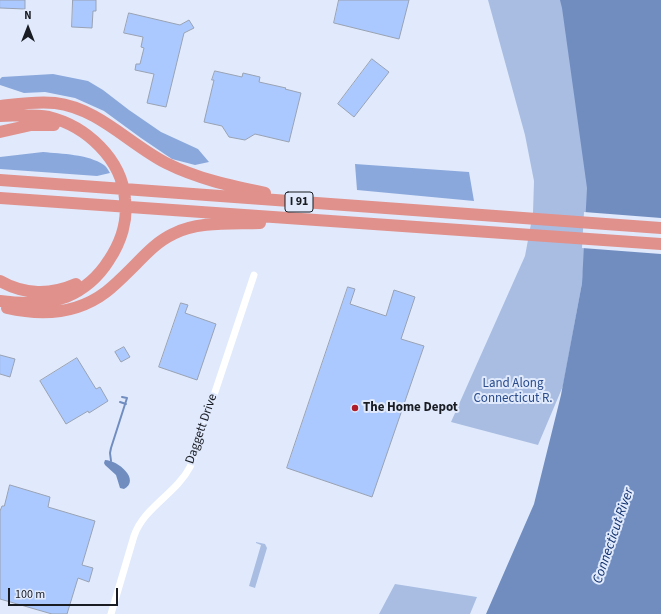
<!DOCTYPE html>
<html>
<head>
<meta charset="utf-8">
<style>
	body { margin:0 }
	#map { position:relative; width:661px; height:614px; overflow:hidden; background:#e0eafc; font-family:"Source Sans 3",sans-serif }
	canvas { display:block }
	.north { position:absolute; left:8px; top:8px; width:40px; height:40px; -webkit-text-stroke:3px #e0eafc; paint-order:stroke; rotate:0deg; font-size:11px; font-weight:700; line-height:16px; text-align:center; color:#191c23 }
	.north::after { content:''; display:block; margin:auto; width:14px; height:18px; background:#191c23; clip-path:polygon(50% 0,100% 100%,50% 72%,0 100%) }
	.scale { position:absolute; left:8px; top:588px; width:110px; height:18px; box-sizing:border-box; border:2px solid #191c23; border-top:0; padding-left:5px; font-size:12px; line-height:14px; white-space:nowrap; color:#191c23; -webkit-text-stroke:3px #e0eafc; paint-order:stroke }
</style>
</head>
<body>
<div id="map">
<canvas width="661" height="614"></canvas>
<div class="north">N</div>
<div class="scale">100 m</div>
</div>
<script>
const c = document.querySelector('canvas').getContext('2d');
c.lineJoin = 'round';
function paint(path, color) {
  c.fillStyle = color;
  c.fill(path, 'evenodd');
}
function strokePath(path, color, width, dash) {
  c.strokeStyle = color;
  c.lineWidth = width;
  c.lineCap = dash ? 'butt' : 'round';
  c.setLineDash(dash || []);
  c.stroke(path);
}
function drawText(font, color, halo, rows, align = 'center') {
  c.font = font + ' "Source Sans 3",sans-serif';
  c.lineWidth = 4;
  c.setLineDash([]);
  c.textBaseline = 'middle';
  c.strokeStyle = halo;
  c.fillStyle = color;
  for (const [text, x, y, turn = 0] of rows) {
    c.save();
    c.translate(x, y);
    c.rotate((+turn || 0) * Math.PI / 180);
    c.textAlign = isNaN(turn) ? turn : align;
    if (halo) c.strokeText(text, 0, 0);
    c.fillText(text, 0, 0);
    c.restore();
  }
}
paint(new Path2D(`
	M 488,0 L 571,0 L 597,107 L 582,283 L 563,386 L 538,445 L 451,422 L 525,256 L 533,213 L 534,181 L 525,135 Z
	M 256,542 L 265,544 L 267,548 L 255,588 L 249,586 L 261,545 L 256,543 Z
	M 395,584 L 477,597 L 470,614 L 379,614 Z`), '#a9bde2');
paint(new Path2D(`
	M 53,74 L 88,81 L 103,90 L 129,110 L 161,132 L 198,149 L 209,162 L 195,165 L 172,159 L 141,138 L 104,111 L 75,98 L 45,92 L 24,93 L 0,85 L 0,79 L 2,77 Z
	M 43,152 C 62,154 88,154 104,165 C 107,167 108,170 110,173 L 97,176 L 0,169 L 0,157 Z
	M 355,164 L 469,172 L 474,201 L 357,190 Z`), '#8ba8dc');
paint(new Path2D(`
	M 560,0 L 661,0 L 661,614 L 486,614 L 534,504 L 561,395 L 582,283 L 587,188 L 562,8 Z
	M 105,460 C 118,460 141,480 124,489 L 120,488 L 116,475 L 105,465 L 104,463 Z`), '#718dc0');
paint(new Path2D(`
	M 584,212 L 661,218 L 661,254 L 582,248 Z`), '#e0eafc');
strokePath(new Path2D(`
	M 120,402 L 126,404
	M 111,461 L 110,453 L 111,448 L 127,398 L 122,397`), '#718dc0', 2);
const building = new Path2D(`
	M 0,0 L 25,0 L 25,9 L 0,8 Z
	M 73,0 L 96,0 L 96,11 L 93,11 L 92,28 L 72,27 Z
	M 339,0 L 409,0 L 399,39 L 334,23 Z
	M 129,13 L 180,25 L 189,20 L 194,28 L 184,33 L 166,107 L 147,103 L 154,74 L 135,70 L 136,64 L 140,64 L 144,48 L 141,47 L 143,37 L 124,33 Z
	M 372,59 L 389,72 L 354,117 L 338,104 Z
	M 215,71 L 242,77 L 243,73 L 260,77 L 259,82 L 286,88 L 285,89 L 301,93 L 289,142 L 255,134 L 245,140 L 229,137 L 222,126 L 204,122 L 214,80 L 212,80 Z
	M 348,287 L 355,289 L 350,304 L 386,316 L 394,290 L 415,297 L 401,339 L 424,346 L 372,497 L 287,468 Z
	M 181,303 L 188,305 L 185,313 L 216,324 L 197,380 L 159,367 Z
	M 124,347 L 130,357 L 121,362 L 115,352 Z
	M 0,355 L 15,359 L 10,377 L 0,374 Z
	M 77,358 L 96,389 L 100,387 L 108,401 L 89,413 L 88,411 L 66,424 L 40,381 Z
	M 10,485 L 50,497 L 48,507 L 95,521 L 82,565 L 93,568 L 89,582 L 78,578 L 67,614 L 52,614 L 0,599 L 0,511 L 2,506 L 4,506 Z`);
paint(building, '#abc9ff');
strokePath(building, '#99a2b3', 1);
strokePath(new Path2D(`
	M 111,614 L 134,536 C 144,507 176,494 190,467 L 254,275`), '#fff', 7);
strokePath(new Path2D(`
	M 0,106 C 18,104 36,101 55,103 C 98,108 129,144 166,163 C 198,179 231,186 265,193
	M 0,116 C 16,115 33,114 49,117 C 86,126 122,159 125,199 C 128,220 121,242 109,260 C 99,276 85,289 66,297 C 45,305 22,304 0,301
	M 0,132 L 31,125 L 54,125
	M 0,180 L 661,228
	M 0,198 L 661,244
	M 0,281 C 24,295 51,295 76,284
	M 7,308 C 42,316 77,314 106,292 C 115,285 123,277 131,269 C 144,256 156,242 173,234 C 197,221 233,224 260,223`), '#e0918c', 12);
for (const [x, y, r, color] of [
	[355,408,4,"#af1c29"]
]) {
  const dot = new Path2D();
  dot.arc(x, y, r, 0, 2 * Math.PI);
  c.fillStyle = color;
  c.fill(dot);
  strokePath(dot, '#e0eafc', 1.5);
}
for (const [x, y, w] of [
	[299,202,28]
]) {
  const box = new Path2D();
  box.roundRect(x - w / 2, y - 10, w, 20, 3);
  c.fillStyle = '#e0eafc';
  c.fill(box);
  strokePath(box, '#191c23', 1);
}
drawText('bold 12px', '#191c23', null, [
	["I 91",299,202]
]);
drawText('13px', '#2a4b8b', '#e0eafc', [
	["Land Along",513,384],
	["Connecticut R.",513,399]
]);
drawText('bold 13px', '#191c23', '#e0eafc', [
	["The Home Depot",363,408]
], 'left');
drawText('13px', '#191c23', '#e0eafc', [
	["Daggett Drive",202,429,-71]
]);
drawText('italic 14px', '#12316e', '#e0eafc', [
	["Connecticut River",614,536,-71]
]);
</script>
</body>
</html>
